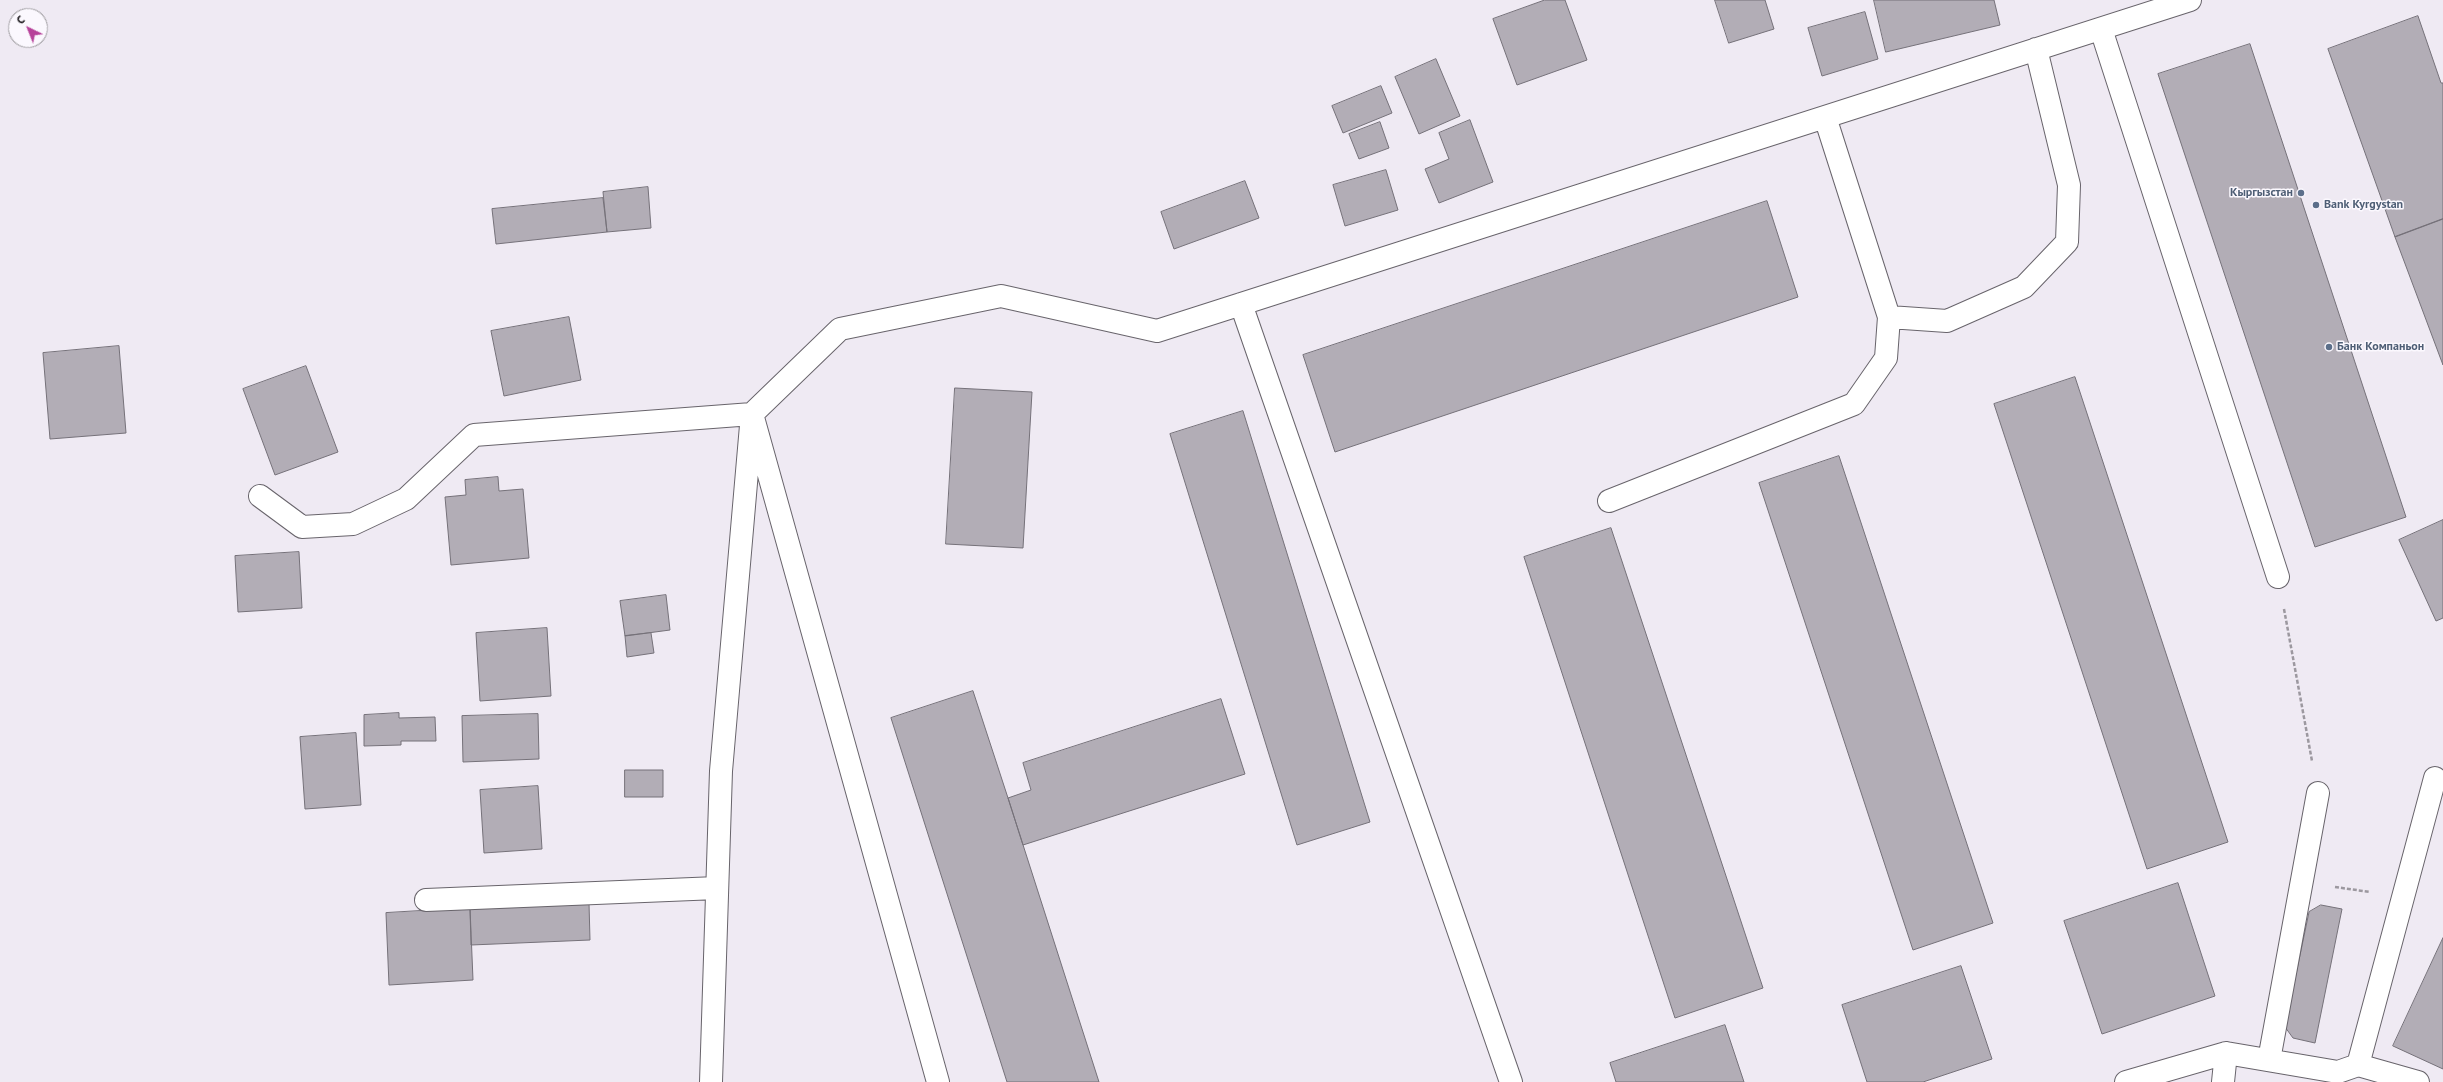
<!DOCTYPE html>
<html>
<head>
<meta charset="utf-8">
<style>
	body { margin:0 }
	#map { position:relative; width:2443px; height:1082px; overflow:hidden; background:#efeaf3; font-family:"PT Sans",sans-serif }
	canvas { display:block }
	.north { position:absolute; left:8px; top:8px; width:40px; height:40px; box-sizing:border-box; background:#fbf8fe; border:1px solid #9c9a9e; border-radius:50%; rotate:317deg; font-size:11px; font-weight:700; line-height:16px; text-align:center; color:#0e0c0f }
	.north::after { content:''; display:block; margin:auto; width:14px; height:18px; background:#b7429a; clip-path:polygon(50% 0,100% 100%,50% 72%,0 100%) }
</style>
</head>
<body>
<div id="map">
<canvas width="2443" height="1082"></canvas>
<div class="north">С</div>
</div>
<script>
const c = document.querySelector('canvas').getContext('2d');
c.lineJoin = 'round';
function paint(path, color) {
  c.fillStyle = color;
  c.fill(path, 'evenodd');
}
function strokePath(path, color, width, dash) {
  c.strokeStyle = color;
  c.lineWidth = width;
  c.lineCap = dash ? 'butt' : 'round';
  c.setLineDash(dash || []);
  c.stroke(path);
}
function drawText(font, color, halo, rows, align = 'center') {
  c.font = font + ' "PT Sans",sans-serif';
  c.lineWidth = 3;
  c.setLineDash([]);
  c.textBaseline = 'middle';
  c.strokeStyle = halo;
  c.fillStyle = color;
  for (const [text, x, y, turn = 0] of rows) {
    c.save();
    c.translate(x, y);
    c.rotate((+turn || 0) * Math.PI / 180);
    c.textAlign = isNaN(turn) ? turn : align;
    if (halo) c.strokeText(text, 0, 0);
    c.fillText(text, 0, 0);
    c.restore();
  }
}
const building = new Path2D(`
	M 1545,0 L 1565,0 L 1587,60 L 1517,85 L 1493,19 Z
	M 1715,0 L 1765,0 L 1774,29 L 1729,43 Z
	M 1874,0 L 1994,0 L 2000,25 L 1886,52 Z
	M 1865,12 L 1878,59 L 1822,76 L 1808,28 Z
	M 2418,16 L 2441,83 L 2443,83 L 2443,219 L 2395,237 L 2328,49 Z
	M 2250,44 L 2406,517 L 2315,547 L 2158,74 Z
	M 1436,59 L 1460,116 L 1419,134 L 1395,77 Z
	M 1381,86 L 1392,113 L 1343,133 L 1332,106 Z
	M 1470,120 L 1493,182 L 1439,203 L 1425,169 L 1449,159 L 1439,133 Z
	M 1380,122 L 1389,148 L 1359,159 L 1349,134 Z
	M 1386,170 L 1398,210 L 1345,226 L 1333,185 Z
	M 1245,181 L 1259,218 L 1174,249 L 1161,212 Z
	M 648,187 L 651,228 L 607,232 L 603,192 Z
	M 603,198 L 607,232 L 496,244 L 492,209 Z
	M 1767,201 L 1798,297 L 1335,452 L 1303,355 Z
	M 2443,219 L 2443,365 L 2395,237 Z
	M 569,317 L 581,380 L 504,396 L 491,331 Z
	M 119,346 L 126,433 L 50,439 L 43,353 Z
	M 306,366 L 338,452 L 275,475 L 243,389 Z
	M 2075,377 L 2228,842 L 2147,869 L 1994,404 Z
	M 955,388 L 1032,392 L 1023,548 L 946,544 Z
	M 1243,411 L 1370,822 L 1297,845 L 1170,434 Z
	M 1839,456 L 1993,923 L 1913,950 L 1759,483 Z
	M 498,477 L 499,491 L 523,489 L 529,558 L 451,565 L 445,497 L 466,495 L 465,480 Z
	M 2443,520 L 2443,618 L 2436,621 L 2399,540 Z
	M 1611,528 L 1763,988 L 1675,1018 L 1524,557 Z
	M 299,552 L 302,608 L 238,612 L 235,556 Z
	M 666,595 L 670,630 L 625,636 L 620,601 Z
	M 547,628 L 551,696 L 480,701 L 476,633 Z
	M 651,633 L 654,653 L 627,657 L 625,636 Z
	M 973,691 L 1008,798 L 1099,1082 L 1007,1082 L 891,718 Z
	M 1221,699 L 1245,774 L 1023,845 L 1008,798 L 1031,790 L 1023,763 Z
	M 399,713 L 399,718 L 435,717 L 436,741 L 401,741 L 401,745 L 364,746 L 364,715 Z
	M 538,714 L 539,759 L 463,762 L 462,716 Z
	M 356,733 L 361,805 L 305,809 L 300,737 Z
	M 625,770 L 663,770 L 663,797 L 625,797 Z
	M 538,786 L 542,849 L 484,853 L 480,790 Z
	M 2178,883 L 2215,996 L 2102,1034 L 2064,921 Z
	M 589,903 L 590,940 L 471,945 L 470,908 Z
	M 2321,905 L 2342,909 L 2315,1043 L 2293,1038 L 2285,1027 L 2309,912 Z
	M 470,908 L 473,980 L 389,985 L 386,913 Z
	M 2443,938 L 2443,1069 L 2393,1046 Z
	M 1961,966 L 1992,1059 L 1923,1082 L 1867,1082 L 1842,1005 Z
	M 1725,1025 L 1744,1082 L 1616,1082 L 1610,1063 Z`);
paint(building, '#b2adb6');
strokePath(building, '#757179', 1);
const minor = new Path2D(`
	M 2101,29 L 2278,577
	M 1241,304 L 1511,1082
	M 1889,317 L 1947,321 L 2024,287 L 2067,242 L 2069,185 L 2036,49
	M 260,496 L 302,527 L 353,524 L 406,499 L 474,435 L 752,414 L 938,1082
	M 1609,501 L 1854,404 L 1886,358 L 1889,317 L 1825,117
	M 426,900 L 717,888
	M 2269,1060 L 2318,793
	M 2358,1065 L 2418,1082
	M 711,1082 L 721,771 L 752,414 L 840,329 L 1001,296 L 1157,331 L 2190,0
	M 2126,1082 L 2226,1053 L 2338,1072 L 2358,1065 L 2435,778
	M 2223,1082 L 2226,1053`);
strokePath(minor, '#68646b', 24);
strokePath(new Path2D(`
	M 2284,609 L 2312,761
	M 2335,887 L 2370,892`), '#9c989f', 2.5, [4, 2]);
strokePath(minor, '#fff', 22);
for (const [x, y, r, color] of [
	[2301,193,4,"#5c6f8a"],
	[2316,205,4,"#5c6f8a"],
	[2329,347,4,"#5c6f8a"]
]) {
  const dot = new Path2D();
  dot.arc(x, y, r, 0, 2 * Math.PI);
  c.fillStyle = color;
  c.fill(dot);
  strokePath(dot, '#fbf8fe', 1.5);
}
drawText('bold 12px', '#4e5e75', '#fbf8fe', [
	["Кыргызстан",2293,193,"right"],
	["Bank Kyrgystan",2324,205],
	["Банк Компаньон",2337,347]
], 'left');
</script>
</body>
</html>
